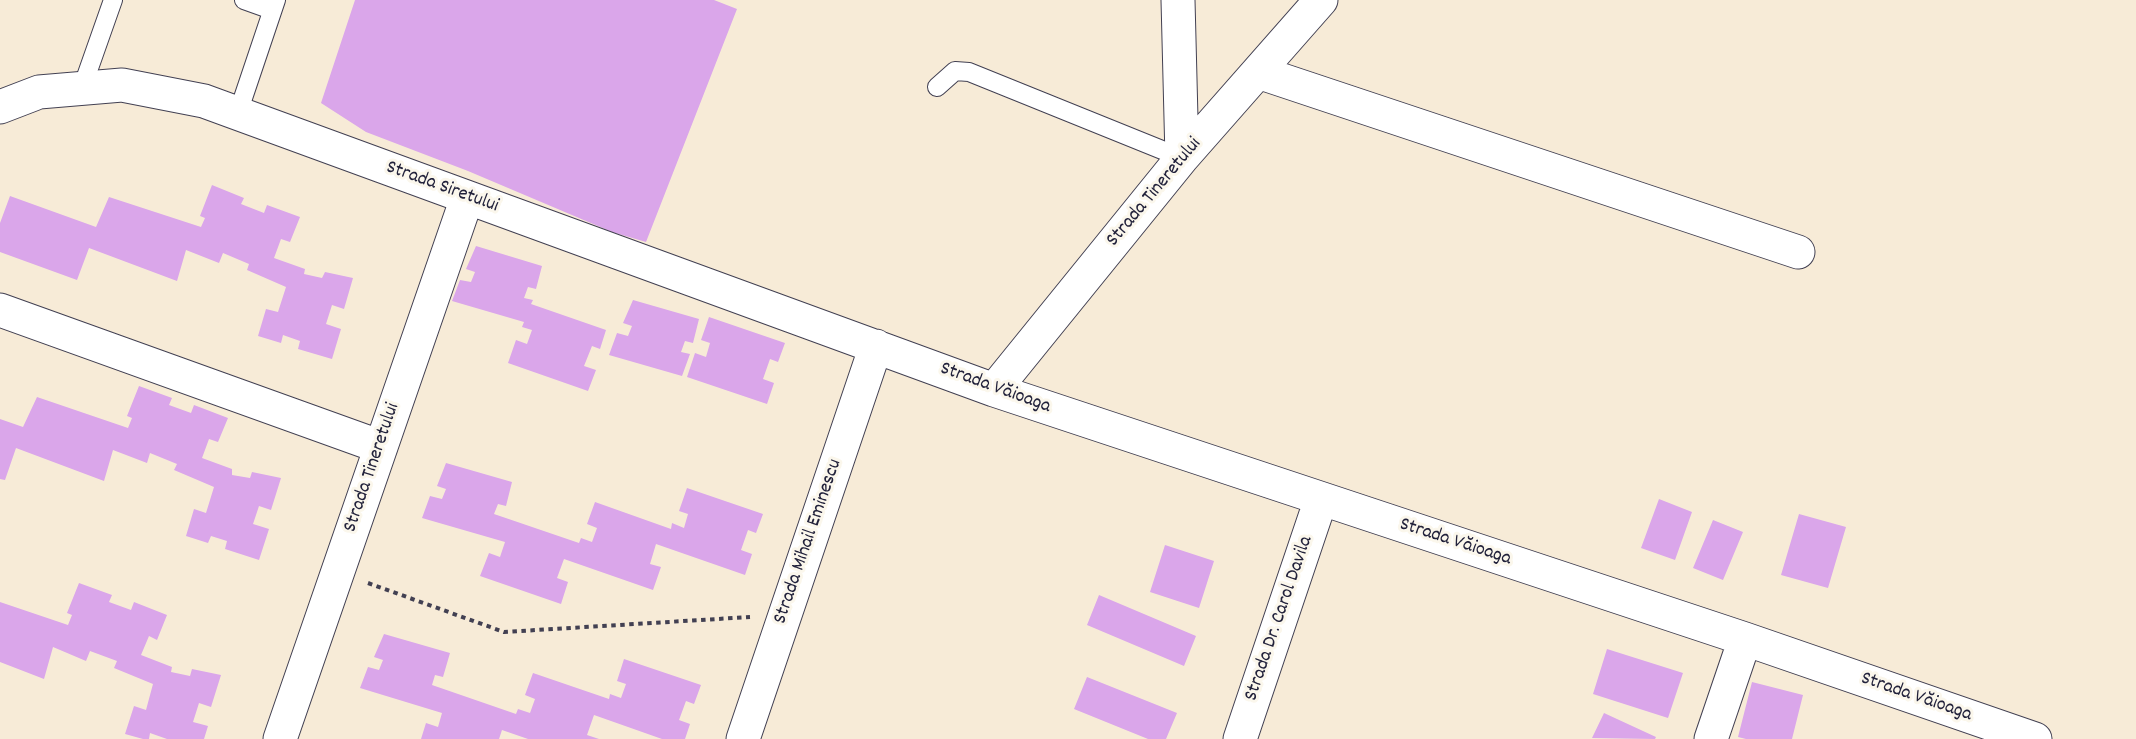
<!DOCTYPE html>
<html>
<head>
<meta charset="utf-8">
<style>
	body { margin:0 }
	canvas { display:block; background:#f7ebd7 }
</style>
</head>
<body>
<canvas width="2136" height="739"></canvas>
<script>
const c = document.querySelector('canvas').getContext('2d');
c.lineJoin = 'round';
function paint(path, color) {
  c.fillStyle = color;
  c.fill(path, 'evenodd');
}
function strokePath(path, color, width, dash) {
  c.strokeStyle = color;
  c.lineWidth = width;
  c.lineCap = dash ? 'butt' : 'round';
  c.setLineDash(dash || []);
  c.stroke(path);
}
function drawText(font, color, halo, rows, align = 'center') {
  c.font = font + ' Dekko,sans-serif';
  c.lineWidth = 6;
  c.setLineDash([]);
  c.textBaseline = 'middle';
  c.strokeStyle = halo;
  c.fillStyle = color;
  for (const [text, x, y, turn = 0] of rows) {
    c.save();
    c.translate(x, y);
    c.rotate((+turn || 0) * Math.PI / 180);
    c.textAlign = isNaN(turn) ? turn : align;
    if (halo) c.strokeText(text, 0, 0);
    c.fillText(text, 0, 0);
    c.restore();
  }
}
paint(new Path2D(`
	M 355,0 L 714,0 L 737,9 L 646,242 L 612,232 L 468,171 L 366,132 L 321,103 Z
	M 212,185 L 244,198 L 241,204 L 264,213 L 267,205 L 300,217 L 290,242 L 281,239 L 274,258 L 305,269 L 304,274 L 322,278 L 325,272 L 353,278 L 344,309 L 332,305 L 326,324 L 341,329 L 332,359 L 298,349 L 300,341 L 283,335 L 281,343 L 258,336 L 266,309 L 278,312 L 286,287 L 247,270 L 249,264 L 223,253 L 219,263 L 186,250 L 177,281 L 89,248 L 77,280 L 0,252 L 0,223 L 10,196 L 96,227 L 109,197 L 201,227 L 205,218 L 200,216 Z
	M 476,246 L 542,266 L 536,289 L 528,287 L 524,298 L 533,300 L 531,304 L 606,330 L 600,349 L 592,346 L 584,366 L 596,370 L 588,391 L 508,363 L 516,340 L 527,344 L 532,330 L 522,327 L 524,322 L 452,301 L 460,280 L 471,282 L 475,272 L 466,269 Z
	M 633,300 L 699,319 L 693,343 L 685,341 L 681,352 L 690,354 L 682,376 L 609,355 L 617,333 L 628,336 L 632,326 L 623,323 Z
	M 709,317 L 785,343 L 778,362 L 770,359 L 763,379 L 774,383 L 767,404 L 687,377 L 695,353 L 706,357 L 710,343 L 701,340 Z
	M 139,386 L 172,398 L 169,405 L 191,413 L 194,405 L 228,418 L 218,442 L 209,439 L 202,458 L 232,469 L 232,475 L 250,478 L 252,472 L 281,478 L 271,510 L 259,506 L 253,524 L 269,529 L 259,560 L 225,549 L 227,541 L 211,536 L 208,543 L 186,536 L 194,509 L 206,513 L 214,487 L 174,470 L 177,464 L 150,453 L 147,463 L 113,450 L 104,481 L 16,448 L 5,480 L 0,479 L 0,419 L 23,427 L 37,397 L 128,428 L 132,418 L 127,416 Z
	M 446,463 L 512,482 L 506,506 L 498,504 L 494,514 L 579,543 L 581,538 L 592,542 L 597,528 L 587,524 L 595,502 L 671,529 L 672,523 L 684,528 L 688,514 L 679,511 L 687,488 L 763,514 L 756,533 L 748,530 L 741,550 L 752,554 L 745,575 L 656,544 L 650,564 L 661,567 L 653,590 L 564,559 L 557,578 L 568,582 L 561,604 L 480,576 L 489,553 L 500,557 L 505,542 L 422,518 L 430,496 L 442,499 L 446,489 L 437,486 Z
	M 1659,499 L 1692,512 L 1675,560 L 1641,548 Z
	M 1799,514 L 1846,527 L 1828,588 L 1781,575 Z
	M 1713,520 L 1743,532 L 1723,580 L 1693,568 Z
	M 1165,545 L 1214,561 L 1199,608 L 1150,592 Z
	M 79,583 L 112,595 L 109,602 L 131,610 L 134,602 L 167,615 L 157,640 L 149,636 L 141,655 L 172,667 L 171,672 L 190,676 L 192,669 L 221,675 L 211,707 L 199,703 L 193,722 L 208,726 L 204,739 L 167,739 L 150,733 L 149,739 L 143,739 L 125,734 L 134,706 L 146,710 L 153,684 L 114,668 L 117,661 L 90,651 L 86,661 L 53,647 L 44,679 L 0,662 L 0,602 L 68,625 L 72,615 L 67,613 Z
	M 1099,595 L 1196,636 L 1184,666 L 1087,625 Z
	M 384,634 L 450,653 L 443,677 L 435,675 L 432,685 L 516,714 L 518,709 L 530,713 L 535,699 L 525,695 L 533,673 L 609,699 L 610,694 L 621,698 L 626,684 L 617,681 L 624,659 L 701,685 L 694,704 L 686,701 L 679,720 L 690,724 L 685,739 L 662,739 L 594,715 L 587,735 L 599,739 L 528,739 L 502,730 L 499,739 L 421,739 L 426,723 L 438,727 L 442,713 L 360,688 L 368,667 L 379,670 L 383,660 L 374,657 Z
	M 1607,649 L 1683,673 L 1668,718 L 1593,694 Z
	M 1087,677 L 1177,713 L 1166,739 L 1148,739 L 1074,709 Z
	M 1752,682 L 1803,695 L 1792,739 L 1746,739 L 1738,737 Z
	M 1604,713 L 1656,737 L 1655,739 L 1592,738 Z`), '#daa6ea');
const lane = new Path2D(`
	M 244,0 L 272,10
	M 937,87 L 955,71 L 969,72 L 1182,158
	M 82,88 L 113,0
	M 238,113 L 276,0`);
const street = new Path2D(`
	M 1178,0 L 1182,158
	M 1258,72 L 1798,252
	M 0,107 L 39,92 L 122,85 L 204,101 L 994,390 L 1745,639 L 2035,739
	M 0,310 L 381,447
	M 994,390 L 1182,158 L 1321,0
	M 280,739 L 467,198
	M 743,739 L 876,346
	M 1240,739 L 1321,499
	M 1711,739 L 1745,639`);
strokePath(lane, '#424052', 20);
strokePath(street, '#424052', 35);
strokePath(new Path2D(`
	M 368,583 L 504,632 L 750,617`), '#424052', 4, [4.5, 4.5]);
strokePath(lane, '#fff', 18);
strokePath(street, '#fff', 33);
drawText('20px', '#22223b', '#fbf7ec', [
	["Strada Siretului",442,188,20],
	["Strada Tineretului",1155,193,-50],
	["Strada Văioaga",995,389,20],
	["Strada Tineretului",373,468,-71],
	["Strada Mihail Eminescu",809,542,-71],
	["Strada Văioaga",1455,543,18],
	["Strada Dr. Carol Davila",1280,619,-71],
	["Strada Văioaga",1916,698,19]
]);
</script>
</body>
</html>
